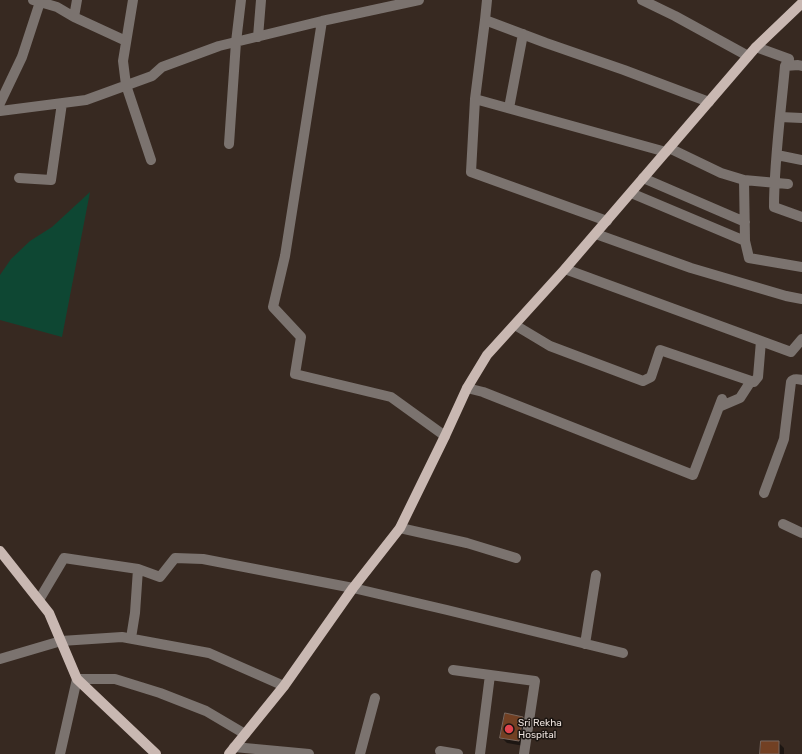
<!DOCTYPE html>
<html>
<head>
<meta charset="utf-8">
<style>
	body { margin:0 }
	canvas { display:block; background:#372921 }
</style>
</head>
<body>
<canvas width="802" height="754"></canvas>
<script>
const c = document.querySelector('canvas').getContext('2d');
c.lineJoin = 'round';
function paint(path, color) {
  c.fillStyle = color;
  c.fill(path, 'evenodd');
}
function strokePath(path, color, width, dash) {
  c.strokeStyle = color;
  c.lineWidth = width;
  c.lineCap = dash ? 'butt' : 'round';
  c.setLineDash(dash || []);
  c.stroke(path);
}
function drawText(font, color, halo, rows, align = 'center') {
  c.font = font + ' Rubik,sans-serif';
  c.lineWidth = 3;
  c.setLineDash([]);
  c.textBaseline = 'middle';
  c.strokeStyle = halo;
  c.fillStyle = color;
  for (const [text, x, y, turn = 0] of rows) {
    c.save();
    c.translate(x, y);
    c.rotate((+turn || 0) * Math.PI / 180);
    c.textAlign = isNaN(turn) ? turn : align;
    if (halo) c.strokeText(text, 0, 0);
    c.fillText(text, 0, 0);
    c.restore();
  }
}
paint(new Path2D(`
	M 90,192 L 62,337 L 0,320 L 0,275 L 11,259 L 30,241 L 52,227 Z`), '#0e4733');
paint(new Path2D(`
	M 523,718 L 528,724 L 524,746 L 507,743 L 501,737 Z
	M 778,742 L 784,748 L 784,754 L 761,754 Z`), '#0007');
const building = new Path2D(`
	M 505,713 L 523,717 L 519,741 L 500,738 Z
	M 761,741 L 779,741 L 779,754 L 760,754 Z`);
paint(building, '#724023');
strokePath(building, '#78675e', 1);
strokePath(new Path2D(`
	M 33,0 L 57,7 L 74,17 L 77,0
	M 133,0 L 123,61 L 126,85 L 151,160
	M 642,0 L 675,16 L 748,56
	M 74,17 L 126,41
	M 485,20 L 487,0
	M 322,21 L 285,256 L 273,307 L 301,337 L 295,374 L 391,397 L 445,436
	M 258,37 L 261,0
	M 756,47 L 789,59 L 785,66 C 781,112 774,160 774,207 L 802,217
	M 785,66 L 798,65 L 802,66
	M 475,99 L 471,172 L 607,221
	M 0,103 L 22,57 L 40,2
	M 509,108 L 523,34
	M 0,111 L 86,100 L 152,76 L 162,67 L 219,46 L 322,21 L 419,0
	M 780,117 L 802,118
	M 229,144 L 236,42 L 241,0
	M 669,148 L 721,173 L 744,180 L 788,184
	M 666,152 L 475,99 L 485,20 L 546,43 L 624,70 L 709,102
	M 777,155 L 802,160
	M 19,178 L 51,180 L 62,103
	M 643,178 L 745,222
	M 744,180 L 745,241 L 749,258 L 802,267
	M 631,193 L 745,241
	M 596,234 L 691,268 L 786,296 L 802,299
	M 565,269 L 791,352 L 802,339
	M 515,325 L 550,346 L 643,381 L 651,377 L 660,350 L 751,381
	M 467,388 L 483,392 L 693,475 L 722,399
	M 719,407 L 740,398 L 751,381 L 754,382 L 758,377 L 761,341
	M 764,493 L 784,439 L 791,382 C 793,378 798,379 802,380
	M 783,524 L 802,533
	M 400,528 L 467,543 L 516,558
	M 39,600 L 64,558 L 138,569 L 160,577 L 175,558 L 203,559 L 353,588 L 447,610 L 623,653
	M 131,638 L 135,613 L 138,569
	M 585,644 L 596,575
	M 0,659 L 61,641 L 122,637 L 209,653 L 284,686
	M 453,670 L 535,681 L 524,754
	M 234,747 L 309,754
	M 440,751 L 458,754
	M 60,754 L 77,679 L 115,679 L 160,693 L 206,711 L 245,734
	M 360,754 L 375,698
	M 480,754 L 490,675`), '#7b736f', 10);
strokePath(new Path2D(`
	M 0,551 L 49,613 L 77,679 L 156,754
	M 229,754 L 284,686 L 353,588 L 400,528 L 445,436 L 467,388 L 487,355 L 565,269 L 756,47 L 802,3`), '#c9b8b2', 10);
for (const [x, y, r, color] of [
	[509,729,5,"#e0444e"]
]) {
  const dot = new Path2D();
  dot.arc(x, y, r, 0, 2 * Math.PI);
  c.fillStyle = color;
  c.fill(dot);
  strokePath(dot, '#1a1410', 1.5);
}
drawText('10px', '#e9dfda', '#1a1410', [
	["Sri Rekha",518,723],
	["Hospital",518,735]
], 'left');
</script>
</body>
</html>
